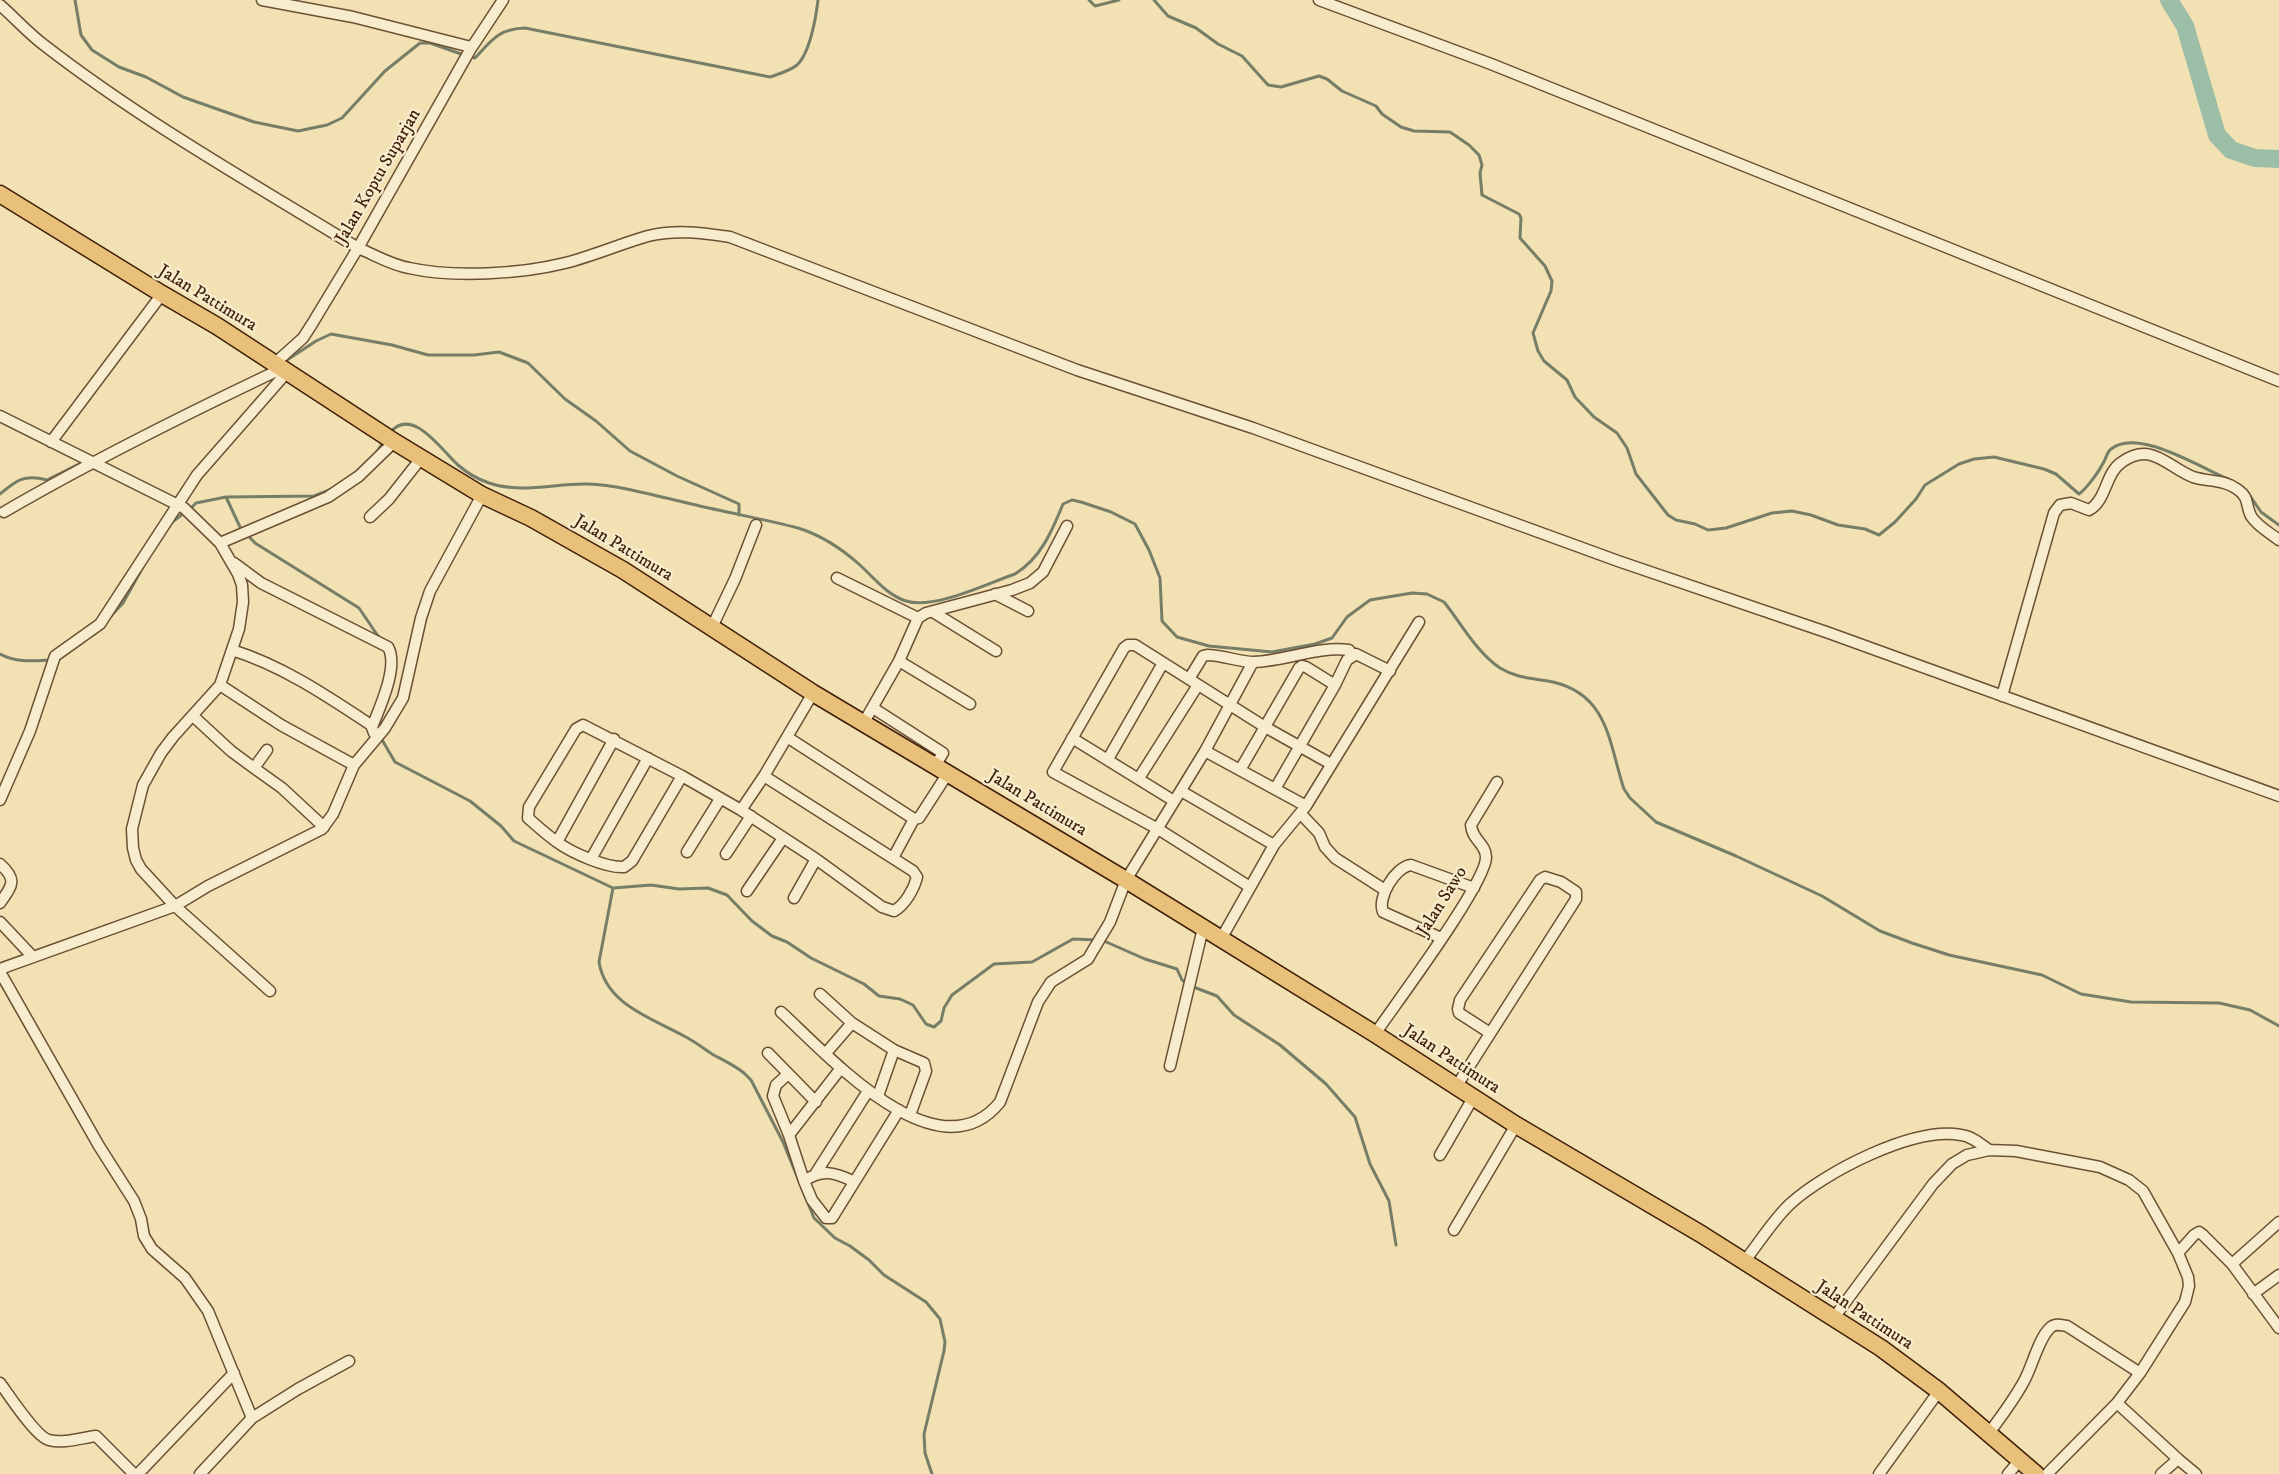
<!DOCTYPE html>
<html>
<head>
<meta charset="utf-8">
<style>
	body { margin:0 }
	canvas { display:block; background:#f2e1b2 }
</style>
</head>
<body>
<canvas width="2279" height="1474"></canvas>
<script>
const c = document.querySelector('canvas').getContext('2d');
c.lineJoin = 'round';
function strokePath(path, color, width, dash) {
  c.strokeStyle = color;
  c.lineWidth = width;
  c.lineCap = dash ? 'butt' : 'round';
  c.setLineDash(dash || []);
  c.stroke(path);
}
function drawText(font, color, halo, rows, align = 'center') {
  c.font = font + ' "IM FELL DW Pica",serif';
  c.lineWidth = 4.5;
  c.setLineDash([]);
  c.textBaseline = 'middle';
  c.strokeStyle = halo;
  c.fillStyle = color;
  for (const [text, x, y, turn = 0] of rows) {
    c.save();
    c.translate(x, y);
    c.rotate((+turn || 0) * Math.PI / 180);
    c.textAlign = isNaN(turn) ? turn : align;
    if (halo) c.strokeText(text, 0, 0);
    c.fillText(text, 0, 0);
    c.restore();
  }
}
strokePath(new Path2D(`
	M 75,0 L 81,35 L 92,50 L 119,67 L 146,77 L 183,97 L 254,122 L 298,131 L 327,125 L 342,118 L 385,71 L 420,43 L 430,43 L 464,55
	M 1089,0 L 1095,6 L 1119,0
	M 1154,0 L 1168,16 L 1196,28 L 1218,44 L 1242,56 L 1268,85 L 1281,87 L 1319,76 L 1327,79 L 1342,91 L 1376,106 L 1382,114 L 1401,127 L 1414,131 L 1450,132 L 1469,145 L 1479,155 L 1482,165 L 1480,173 L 1482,195 L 1519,214 L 1521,218 L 1520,238 L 1545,266 L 1552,281 L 1551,291 L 1533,333 L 1538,351 L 1544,361 L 1567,380 L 1575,397 L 1594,417 L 1617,433 L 1627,448 L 1636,474 L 1668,515 L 1676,520 L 1695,524 L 1708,530 L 1726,528 L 1772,513 L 1792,511 L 1811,515 L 1838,525 L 1865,529 L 1879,535 L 1895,522 L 1916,499 L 1925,485 L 1959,464 L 1974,459 L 1994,457 L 2044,469 L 2056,474 L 2079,494 C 2086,489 2098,473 2102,465 C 2106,460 2106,453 2111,449 C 2137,427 2201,468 2228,479
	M 471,57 L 475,58 C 492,40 498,29 525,28 L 770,77 C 778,74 790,71 797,65 C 810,53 816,17 818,0
	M 284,362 L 316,341 L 331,334 L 392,345 L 428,355 L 474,355 L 499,352 L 528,363 L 565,399 L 596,421 L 630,451 L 677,476 L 739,504 L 739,515
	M 390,433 C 412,405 442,451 458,465 C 467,473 477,479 489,483 C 521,494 556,483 588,484 C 621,485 664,498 696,505 C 729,513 764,519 798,528 C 821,535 842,549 860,565 C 874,578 887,595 906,601 C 934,610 988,583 1015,574 C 1041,558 1052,531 1063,504 L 1072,500 L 1081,502 L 1111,512 L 1135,524 L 1149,550 L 1160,578 L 1162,621 L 1177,637 L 1209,646 L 1272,652 L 1315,644 L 1332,638 L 1347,617 L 1370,600 L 1412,593 L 1427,594 L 1444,602 C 1461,623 1477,653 1500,668 C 1518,679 1534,678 1553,682 C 1609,695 1609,744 1624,789 L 1630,798 L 1656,822 L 1736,856 L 1822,896 L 1880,931 L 1912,943 L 1949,955 L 2042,975 L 2081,994 L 2131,1002 L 2219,1003 L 2250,1010 L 2279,1026
	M 376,453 L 384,441
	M 2246,490 L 2261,512 L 2279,525
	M 0,494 C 17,480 24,474 47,480 L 85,461
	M 226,497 L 240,527 L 255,543 L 359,608 L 380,639
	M 190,509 L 196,503 L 226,497 L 314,496 L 332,489
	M 171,523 L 184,513
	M 111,616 L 123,603 L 143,567
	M 0,654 C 17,663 33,661 51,660
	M 58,660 L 84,641
	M 381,738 L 395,762 L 470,801 L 501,826 L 514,841 L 613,888 L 599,962 C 606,1005 652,1018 684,1036 C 694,1041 703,1048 712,1054 C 723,1060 734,1065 744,1073 L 751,1080 L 783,1142 L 814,1218 L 835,1238 L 850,1246 L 869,1260 L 884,1275 L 926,1302 L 940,1319 L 945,1342 L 944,1351 L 924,1434 L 925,1453 L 932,1474
	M 613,888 L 651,885 L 679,889 L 708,888 L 727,895 L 752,921 L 772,936 L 787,942 L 811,958 L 864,984 L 879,996 L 900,999 L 913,1005 L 926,1024 L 934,1027 L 941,1021 L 944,1008 L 952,995 L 994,964 L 1032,962 L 1073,939 L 1097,940
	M 1104,941 L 1145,959 L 1177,969 L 1182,980 L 1191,986 L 1217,996 L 1234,1015 L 1280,1045 L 1326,1084 L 1355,1117 L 1370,1164 L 1389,1201 L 1396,1245`), '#777e68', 3);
strokePath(new Path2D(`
	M 2169,0 L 2185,26 L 2217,135 L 2231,150 L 2255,158 L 2279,159`), '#9dbea6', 18);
const street = new Path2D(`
	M 262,0 L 353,17 L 471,47
	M 1319,0 L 1491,64 L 2279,381
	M 0,5 C 15,18 28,33 44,45 C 142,121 252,183 358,248 C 375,255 391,265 409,268 C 454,278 521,274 565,263 C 593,256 620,244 648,236 C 675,229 704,233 730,237 L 1077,370 L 1253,428 L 1618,561 L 1829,633 L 2279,796
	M 274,364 L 303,338 L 312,324 L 358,248 L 470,50 L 503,0
	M 0,416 L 184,508 L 220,543 L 238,574 L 242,585 L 243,602 L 239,629 L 220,685 L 173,737 L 161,753 L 143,785 L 132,829 L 133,848 L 136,860 L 141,869 L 175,906 L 270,991
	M 51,442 L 162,294
	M 4,512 C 95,459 188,413 283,368
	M 370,517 L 389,499 L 422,457
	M 220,543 L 328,497 L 359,476 L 394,442
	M 234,563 L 261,583 L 388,647 C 399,666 380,707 372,727
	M 837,578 L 918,618
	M 995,594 L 1028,611
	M 933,612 L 996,651
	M 712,627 L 735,579 L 756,525
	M 232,650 C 283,666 327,696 371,725 L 374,733
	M 899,661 L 970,704
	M 1189,679 L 1203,656 L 1207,655 C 1223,655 1238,662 1254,662 C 1286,661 1317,646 1349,650 L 1353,656
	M 220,685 L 281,725 L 354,765
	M 2002,696 L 2054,513 L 2060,505 L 2071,503 L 2089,510 C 2107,500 2105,473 2122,462 C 2152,441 2167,467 2193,477 C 2208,482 2223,479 2237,489 C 2250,498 2245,504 2251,516 C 2257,526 2270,533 2279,540
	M 873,708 L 943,753 L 935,766
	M 193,716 L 231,751 L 254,768 L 267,750
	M 863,724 L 899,661 L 918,618 L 926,613 L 1012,590 L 1030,583 L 1043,572 L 1067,526
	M 787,737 L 914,819 L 893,858
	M 1072,738 L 1174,801
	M 1205,751 L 1306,806
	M 1108,759 L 1163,663
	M 254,768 L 282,788 L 324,827
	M 1240,770 L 1299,668 L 1302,666 L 1306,667 L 1335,685
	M 682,776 L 632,861 L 624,867 C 606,868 572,853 557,842 C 547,835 537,826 528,818 L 529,807 L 576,729 L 583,725 L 682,776 L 741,810 L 764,776 L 813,693
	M 1139,778 L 1198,685
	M 1275,789 L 1335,685 L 1347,660 L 1356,654 L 1390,671
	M 1181,791 L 1274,845
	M 0,800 L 30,731 L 55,656 L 100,624 L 197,475 L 288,371
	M 741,810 L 816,859 L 882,907 L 894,911 C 905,905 914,889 917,877 L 913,871 L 764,776
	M 1301,814 L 1319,833 L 1325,847 L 1335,858 L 1385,890
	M 914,819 L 919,818 L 948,773
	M 557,842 L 614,739
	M 687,852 L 720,799
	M 726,854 L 751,816
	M 591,859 L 648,758
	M 0,864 C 18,880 12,886 0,903
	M 1250,887 L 1158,829 L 1053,772 L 1124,648 L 1128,645 L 1135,645 L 1265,727 L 1331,764
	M 747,891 L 783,838
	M 794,898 L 816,859
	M 0,922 L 33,957
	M 1441,938 L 1383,912 C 1377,898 1395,867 1411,865 L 1474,888
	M 1221,939 L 1274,845 L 1306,806 L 1419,622
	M 0,969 L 175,906 L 208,886 L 322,829 L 333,814 L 354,765 L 385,728 L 403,698 L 421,618 L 430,591 L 482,495
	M 0,972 L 99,1146 L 134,1201 L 141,1219 L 144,1236 L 152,1249 L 185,1278 L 208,1311 L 252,1418
	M 820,994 L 852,1023
	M 781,1012 C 827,1054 938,1179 1000,1102 L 1038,1002 L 1051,982 L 1088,959 L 1092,952 L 1110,922 L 1126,880 L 1205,751 L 1253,662
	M 1375,1034 C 1394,1006 1487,882 1486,857 C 1486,844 1472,840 1471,825 L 1497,782
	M 768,1053 L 816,1102
	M 826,1053 L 852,1023 L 894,1050 L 924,1063 L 926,1071 L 910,1115
	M 1170,1066 L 1203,928
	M 787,1075 L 776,1085 L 773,1096 L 789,1135 L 804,1181 C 822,1169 833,1172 853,1181
	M 1456,1087 L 1576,899 L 1576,892 L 1561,882 L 1545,877 L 1540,880 L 1460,1000 L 1458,1009 L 1459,1013 L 1490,1033
	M 878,1096 L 894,1050
	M 789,1135 L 841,1068
	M 1440,1155 L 1473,1098
	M 816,1173 L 868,1091
	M 804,1181 L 812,1200 L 826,1218 L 832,1218 L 899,1110
	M 1454,1230 L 1516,1125
	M 2178,1253 L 2194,1235 L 2199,1232 L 2203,1235 L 2232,1264 L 2279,1328
	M 1744,1262 C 1759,1243 1773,1220 1790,1204 C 1825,1172 1914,1126 1961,1135 C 1971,1136 1981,1144 1989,1150
	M 2232,1264 L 2279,1222
	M 2253,1294 L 2279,1275
	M 1833,1319 L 1933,1184 L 1952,1164 L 1967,1155 L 1989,1150 L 2016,1151 L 2100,1167 L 2129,1180 L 2143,1191 L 2178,1253 L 2188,1277 L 2189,1286 L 2185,1302 L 2140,1373 L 2117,1403 L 2047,1474
	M 0,1383 C 9,1395 36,1437 49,1440 C 63,1444 81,1438 96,1436 L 134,1474
	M 2117,1403 L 2178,1459
	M 1989,1433 C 2001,1417 2013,1401 2023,1383 C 2032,1368 2038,1339 2050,1328 C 2055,1323 2061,1325 2067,1326 L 2140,1373
	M 138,1474 L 234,1373
	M 200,1474 L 252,1418 L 298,1389 L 349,1361
	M 1879,1474 L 1939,1391
	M 2008,1474 L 2020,1460
	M 2161,1474 L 2178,1459 L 2196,1474`);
const primary = new Path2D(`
	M 0,194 L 162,294 L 217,326 L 390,439 L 482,495 L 531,518 L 623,570 L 813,693 L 1126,880 L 1375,1034 L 1516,1125 L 1701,1234 L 1881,1348 L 1939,1391 L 2036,1474`);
strokePath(street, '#6c5034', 13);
strokePath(primary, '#3f1f0a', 19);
strokePath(street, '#f7eccd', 10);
strokePath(primary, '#e9c079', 16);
drawText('18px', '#3f1f0a', '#f7eccd', [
	["Jalan Koptu Suparjan",379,177,-60],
	["Jalan Pattimura",207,299,31],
	["Jalan Pattimura",623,549,31],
	["Jalan Pattimura",1037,804,31],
	["Jalan Sawo",1443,902,-58],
	["Jalan Pattimura",1451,1060,33],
	["Jalan Pattimura",1864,1316,33]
]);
</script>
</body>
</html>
